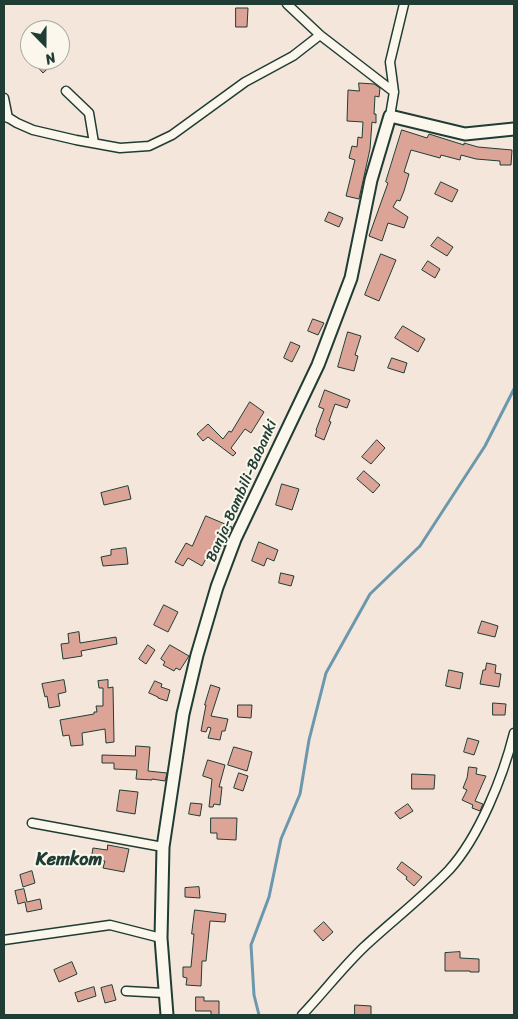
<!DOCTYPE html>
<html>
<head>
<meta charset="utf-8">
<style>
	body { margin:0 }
	#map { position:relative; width:518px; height:1019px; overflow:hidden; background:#f5e6db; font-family:Sriracha,sans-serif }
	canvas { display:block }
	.frame { position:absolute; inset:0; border:5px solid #1f3d34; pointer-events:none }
	.north { position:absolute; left:20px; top:20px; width:50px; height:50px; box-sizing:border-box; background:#fbf7ec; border:1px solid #a3ada2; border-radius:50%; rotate:158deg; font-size:14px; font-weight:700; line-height:20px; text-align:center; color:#1f3d34 }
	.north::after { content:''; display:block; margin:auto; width:18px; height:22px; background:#1f3d34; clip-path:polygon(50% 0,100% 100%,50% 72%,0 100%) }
</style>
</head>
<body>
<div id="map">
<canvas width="518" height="1019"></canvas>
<div class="frame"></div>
<div class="north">N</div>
</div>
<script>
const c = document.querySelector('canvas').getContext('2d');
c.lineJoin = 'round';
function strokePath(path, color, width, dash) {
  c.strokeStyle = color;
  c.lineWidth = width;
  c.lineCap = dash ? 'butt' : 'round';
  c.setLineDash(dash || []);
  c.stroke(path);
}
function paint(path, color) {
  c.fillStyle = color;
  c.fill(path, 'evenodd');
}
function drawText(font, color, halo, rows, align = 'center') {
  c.font = font + ' Sriracha,sans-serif';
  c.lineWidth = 4;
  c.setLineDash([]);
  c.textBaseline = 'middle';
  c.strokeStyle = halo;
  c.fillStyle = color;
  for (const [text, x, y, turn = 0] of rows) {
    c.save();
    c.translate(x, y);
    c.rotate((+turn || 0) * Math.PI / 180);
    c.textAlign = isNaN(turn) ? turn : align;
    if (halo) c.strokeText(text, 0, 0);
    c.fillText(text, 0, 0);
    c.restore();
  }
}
strokePath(new Path2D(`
	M 259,1015 L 254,995 L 251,945 L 269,897 L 281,839 L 300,794 L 309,740 L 326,673 L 370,594 L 420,546 L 485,446 L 514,389`), '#6c98ad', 3);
const building = new Path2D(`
	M 236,8 L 248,8 L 247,27 L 236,27 Z
	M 39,60 L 57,60 L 43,73 L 35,64 Z
	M 359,83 L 374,84 L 380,88 L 379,97 L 375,96 L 374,114 L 376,114 L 376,123 L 372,122 L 370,149 L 359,199 L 346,196 L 355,160 L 349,158 L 352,146 L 357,147 L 358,137 L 362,138 L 363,122 L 347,121 L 348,90 L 359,91 Z
	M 402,130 L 427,138 L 429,134 L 464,145 L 464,143 L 478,147 L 512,150 L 511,165 L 500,165 L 500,161 L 476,159 L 461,155 L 460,160 L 441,155 L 440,158 L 411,150 L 404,172 L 409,174 L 404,191 L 400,201 L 397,200 L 393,207 L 408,217 L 404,228 L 388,223 L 382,241 L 369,236 L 388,183 L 386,182 Z
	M 441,182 L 458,190 L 452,202 L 435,194 Z
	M 329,212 L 343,218 L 339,227 L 325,221 Z
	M 438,237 L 453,247 L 447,256 L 431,246 Z
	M 381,254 L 396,260 L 379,301 L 365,295 Z
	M 428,261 L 440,269 L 435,278 L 422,270 Z
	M 313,319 L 324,323 L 318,335 L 308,331 Z
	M 403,326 L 425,339 L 418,352 L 395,338 Z
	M 348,332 L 361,336 L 355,355 L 358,356 L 354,371 L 338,367 Z
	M 291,342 L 300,346 L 292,362 L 284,358 Z
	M 392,358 L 407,363 L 404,373 L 388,368 Z
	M 325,390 L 350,400 L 347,408 L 335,404 L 329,421 L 331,422 L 324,440 L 315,436 L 317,431 L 316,430 L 324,409 L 319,407 Z
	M 250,402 L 264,412 L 251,433 L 245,429 L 231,448 L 236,453 L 233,456 L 208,437 L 203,441 L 197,434 L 208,424 L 223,439 L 229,431 L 231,432 Z
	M 377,440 L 385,448 L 371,464 L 362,457 Z
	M 364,471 L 380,485 L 373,493 L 357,479 Z
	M 282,484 L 299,489 L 292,510 L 276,505 Z
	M 128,486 L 131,499 L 104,505 L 101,493 Z
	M 206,516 L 232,527 L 223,547 L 215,543 L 202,566 L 188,558 L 183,566 L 175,562 L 186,543 L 192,546 Z
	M 259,542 L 278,550 L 274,561 L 267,558 L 264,566 L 252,561 Z
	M 126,548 L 128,564 L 103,566 L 101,557 L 111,555 L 111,550 Z
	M 281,573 L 294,576 L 291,586 L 279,583 Z
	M 164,605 L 178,612 L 168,632 L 154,625 Z
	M 482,621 L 498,626 L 495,637 L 478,633 Z
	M 79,632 L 80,643 L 116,637 L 117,644 L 81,651 L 82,656 L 63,659 L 61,644 L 69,643 L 68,634 Z
	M 148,645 L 155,650 L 146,664 L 139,659 Z
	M 170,645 L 189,656 L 180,670 L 176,668 L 174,671 L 163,665 L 165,662 L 161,659 Z
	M 487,663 L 496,665 L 495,673 L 501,674 L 499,687 L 480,684 L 483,670 L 485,670 Z
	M 449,670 L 463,673 L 460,689 L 446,686 Z
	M 64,680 L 66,692 L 58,694 L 60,706 L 49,708 L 47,696 L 45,697 L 42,684 Z
	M 108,680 L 108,688 L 113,687 L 114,742 L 106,743 L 105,729 L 82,733 L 83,745 L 71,746 L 69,735 L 63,736 L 60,720 L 94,714 L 94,712 L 97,712 L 96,706 L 103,706 L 103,688 L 99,688 L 98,681 Z
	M 155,681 L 162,684 L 161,687 L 170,690 L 167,701 L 158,698 L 158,697 L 149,693 Z
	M 211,685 L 220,688 L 211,716 L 228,719 L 225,731 L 222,731 L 220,740 L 208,738 L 211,728 L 208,727 L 206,732 L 201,731 L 206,705 L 205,705 Z
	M 493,703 L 506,704 L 505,715 L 493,715 Z
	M 238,705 L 252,705 L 251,718 L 238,717 Z
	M 468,738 L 479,741 L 474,755 L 464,752 Z
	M 136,746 L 150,747 L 148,771 L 167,773 L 165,781 L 152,779 L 152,780 L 136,779 L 137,770 L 114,769 L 114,763 L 102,763 L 102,755 L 135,756 Z
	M 234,747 L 252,752 L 247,771 L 228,765 Z
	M 208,760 L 225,765 L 219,787 L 222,787 L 220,805 L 214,804 L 213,807 L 209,807 L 212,779 L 203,776 Z
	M 469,767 L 477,768 L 476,774 L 486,776 L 475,801 L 483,804 L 480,811 L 472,808 L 473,805 L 462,800 L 467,790 L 463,788 L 467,778 Z
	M 239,773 L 248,776 L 243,791 L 234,788 Z
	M 412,774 L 435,775 L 434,789 L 412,789 Z
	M 120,790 L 138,792 L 135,814 L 117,811 Z
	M 191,803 L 202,804 L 200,816 L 189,814 Z
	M 408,804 L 413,811 L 400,819 L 395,813 Z
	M 211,818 L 237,818 L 236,840 L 217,839 L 217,833 L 211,833 Z
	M 108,845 L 129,849 L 124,872 L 103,868 L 105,861 L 91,859 L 93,848 L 107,850 Z
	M 402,862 L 422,877 L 414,886 L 406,879 L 407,877 L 397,869 Z
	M 32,871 L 35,883 L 23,887 L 20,875 Z
	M 199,887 L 200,898 L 185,897 L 185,888 Z
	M 24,889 L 27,902 L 40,899 L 42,909 L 27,912 L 25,902 L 18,904 L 15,891 Z
	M 195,910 L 226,914 L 225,922 L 210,921 L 206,961 L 202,961 L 201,986 L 186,985 L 187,978 L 183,977 L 183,967 L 191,967 L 194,934 L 192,934 Z
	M 324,922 L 333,932 L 323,941 L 314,931 Z
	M 460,952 L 460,958 L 479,959 L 479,972 L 470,972 L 470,971 L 445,971 L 445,953 Z
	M 72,962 L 77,974 L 59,982 L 54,970 Z
	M 112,985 L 116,1000 L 105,1003 L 101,988 Z
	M 94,987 L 96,996 L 78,1002 L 75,993 Z
	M 196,997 L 204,997 L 204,1001 L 219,1001 L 219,1015 L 211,1015 L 211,1011 L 196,1011 Z
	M 355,1005 L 371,1006 L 371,1015 L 355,1015 Z`);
paint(building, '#dca496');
strokePath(building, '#1f3d34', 1);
const street = new Path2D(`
	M 287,4 L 320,35 L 394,92
	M 66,91 L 89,113 L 94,143
	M 4,98 L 8,118
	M 4,115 L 17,123 L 33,130 L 76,140 L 120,148 L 149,146 L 172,135 L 245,82 L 293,56 L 320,35
	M 390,116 L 394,92 L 390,62 L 404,4
	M 32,823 L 163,847
	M 4,940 L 110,925 L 161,938
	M 126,991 L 164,993
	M 302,1015 C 323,993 342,968 364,947 C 392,921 422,898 449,870 C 479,837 503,777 514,733`);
const secondary = new Path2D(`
	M 167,1015 L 161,938 L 163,847 L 183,714 L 197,655 L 217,587 L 235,539 L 318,365 L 351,278 L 371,180 L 390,116 L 465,134 L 514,129`);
strokePath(street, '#1f3d34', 11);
strokePath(secondary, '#1f3d34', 15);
strokePath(street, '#fbf7ec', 8);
strokePath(secondary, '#fbf7ec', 11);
drawText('15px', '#1f3d34', '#fbf7ec', [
	["Banja-Bambili-Babanki",242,491,-66]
]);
drawText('bold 18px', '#1f3d34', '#fbf7ec', [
	["Kemkom",69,860]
]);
</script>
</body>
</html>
